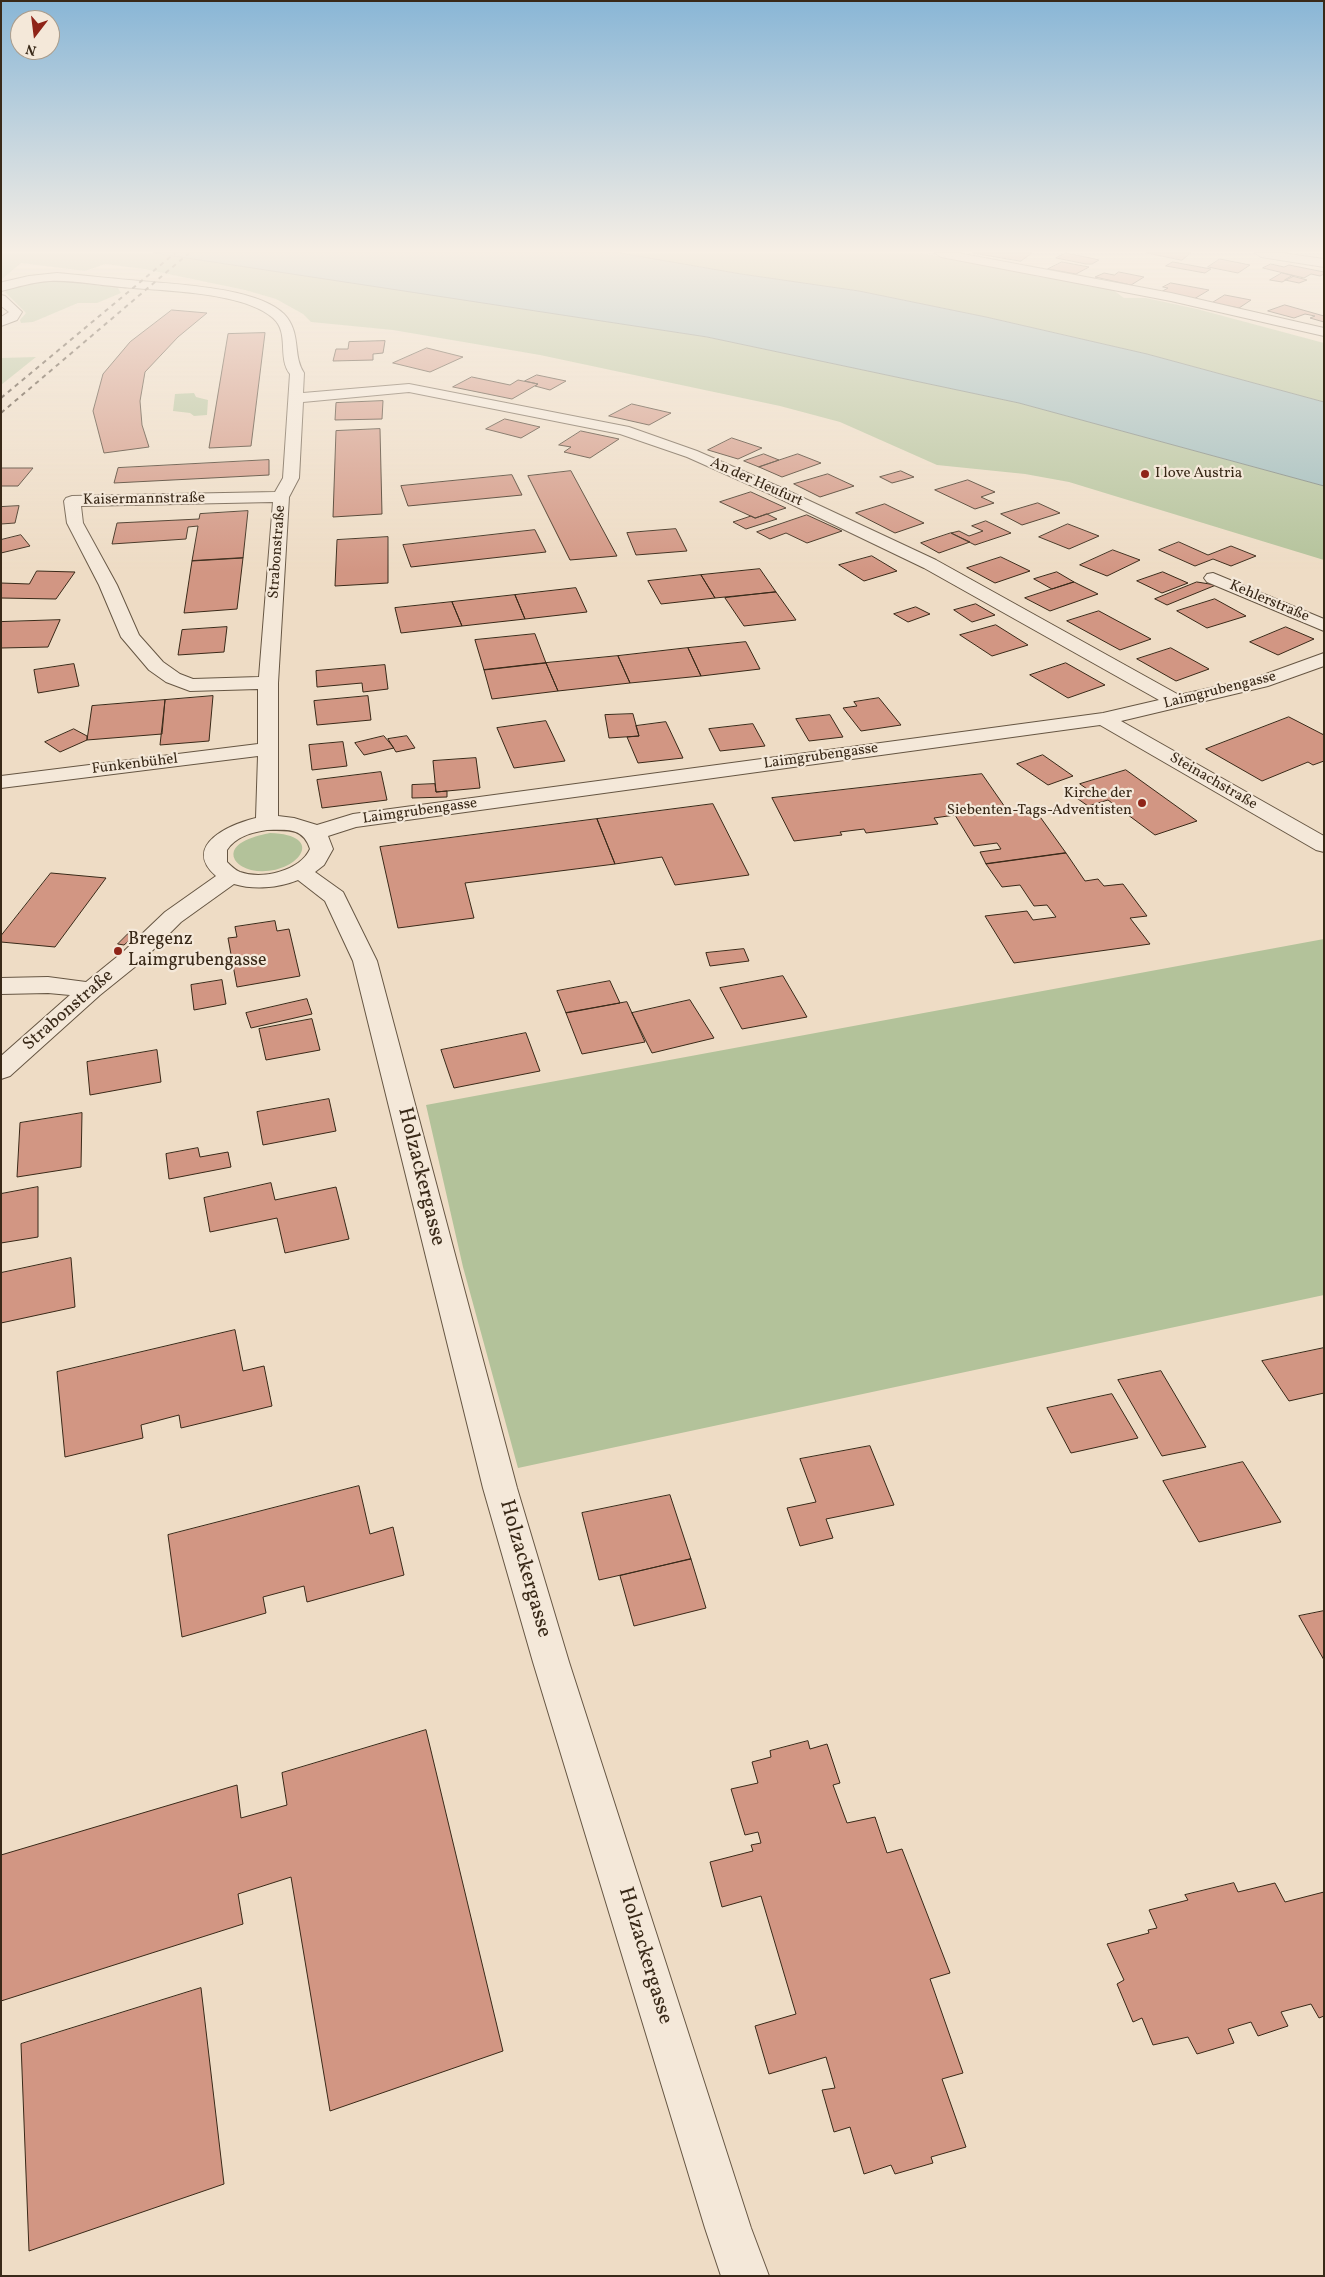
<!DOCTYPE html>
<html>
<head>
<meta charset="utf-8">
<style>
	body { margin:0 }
	#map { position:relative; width:1325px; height:2277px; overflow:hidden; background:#eedcc5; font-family:Vollkorn,serif }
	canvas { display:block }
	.frame { position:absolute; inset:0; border:2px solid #392918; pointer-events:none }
	.north { position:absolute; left:10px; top:10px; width:50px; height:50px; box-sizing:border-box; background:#f4e8d9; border:1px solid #a99c8c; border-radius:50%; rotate:195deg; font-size:14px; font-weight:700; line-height:20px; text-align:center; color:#392918 }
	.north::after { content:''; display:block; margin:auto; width:18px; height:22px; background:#8f2418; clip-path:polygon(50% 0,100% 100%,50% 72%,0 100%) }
</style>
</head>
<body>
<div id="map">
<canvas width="1325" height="2277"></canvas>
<div class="frame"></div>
<div class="north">N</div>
</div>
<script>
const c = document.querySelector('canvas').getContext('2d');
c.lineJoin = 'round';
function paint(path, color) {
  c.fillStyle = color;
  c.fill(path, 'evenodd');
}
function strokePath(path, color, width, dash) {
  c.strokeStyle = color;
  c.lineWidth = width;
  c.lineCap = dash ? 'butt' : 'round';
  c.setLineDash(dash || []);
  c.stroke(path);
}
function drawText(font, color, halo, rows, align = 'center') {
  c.font = font + ' Vollkorn,serif';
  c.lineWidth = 4.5;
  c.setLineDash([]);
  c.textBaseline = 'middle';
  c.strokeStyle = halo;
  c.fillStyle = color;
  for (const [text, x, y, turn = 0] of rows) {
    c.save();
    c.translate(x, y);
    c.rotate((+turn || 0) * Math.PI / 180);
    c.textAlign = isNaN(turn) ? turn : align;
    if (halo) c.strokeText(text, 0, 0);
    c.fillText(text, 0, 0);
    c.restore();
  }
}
paint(new Path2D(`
	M 1,253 L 154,253 L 221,262 L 707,337 L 1019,403 L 1324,486 L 1324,560 L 1069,482 L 1025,474 L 937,465 L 840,422 L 780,406 L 540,355 L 393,330 L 311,322 L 303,314 L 276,299 L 245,290 L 144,269 L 105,264 L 85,271 L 21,263 L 1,280 Z
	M 620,253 L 921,253 L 1028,272 L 1038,277 L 1063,278 L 1088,286 L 1113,290 L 1124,298 L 1146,298 L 1197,309 L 1324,343 L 1324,402 L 1147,354 L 986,317 L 859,291 L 741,274 Z
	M 57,280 L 118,288 L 121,293 L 97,303 L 78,303 L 33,322 L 21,323 L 20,320 L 26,313 L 5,292 C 15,279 42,281 57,280 Z
	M 36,357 L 1,385 L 1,358 Z
	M 194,393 L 196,397 L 208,400 L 207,415 L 194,416 L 190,413 L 173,411 L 175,394 Z
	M 270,833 C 332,835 293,879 251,870 C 245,868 239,866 235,860 C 226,842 260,835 270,833 Z
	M 1324,939 L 1324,1295 L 518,1468 L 463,1267 L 426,1105 Z`), '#b3c29a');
const water = new Path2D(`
	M 154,253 L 620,253 L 741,274 L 859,291 L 986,317 L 1147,354 L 1324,402 L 1324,486 L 1019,403 L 707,337 Z`);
paint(water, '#9bbabb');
strokePath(water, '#74807a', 1);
const building = new Path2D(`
	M 973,253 L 1032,253 L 1021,261 Z
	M 1066,253 L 1095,259 L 1099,260 L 1092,264 L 1086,264 L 1056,258 Z
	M 1147,253 L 1191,253 L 1182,260 Z
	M 1220,259 L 1250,265 L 1238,273 L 1208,267 Z
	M 1062,262 L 1089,267 L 1076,274 L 1048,269 Z
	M 1173,262 L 1211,269 L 1205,273 L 1166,266 Z
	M 1271,264 L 1284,267 L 1289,265 L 1324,272 L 1324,274 L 1320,276 L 1311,274 L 1304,278 L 1263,268 Z
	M 1119,272 L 1144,277 L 1131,285 L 1095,277 L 1104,273 L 1114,275 Z
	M 1282,273 L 1294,276 L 1282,282 L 1270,280 Z
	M 1292,276 L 1307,280 L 1299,283 L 1285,280 Z
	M 1171,283 L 1209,290 L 1194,299 L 1161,292 L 1168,288 L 1163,287 Z
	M 1225,295 L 1251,300 L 1239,308 L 1212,303 Z
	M 1285,305 L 1324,316 L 1324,322 L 1310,318 L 1315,316 L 1305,314 L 1294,318 L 1268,311 Z
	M 172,310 L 207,313 L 178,337 L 145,372 L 140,401 L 142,425 L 149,447 L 104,453 L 93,411 L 103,374 L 130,342 Z
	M 265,333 L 251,446 L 209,448 L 228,334 Z
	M 385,341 L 383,353 L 373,354 L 373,360 L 333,361 L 336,349 L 348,349 L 349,342 Z
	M 427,348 L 463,357 L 430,372 L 393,363 Z
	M 537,375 L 566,381 L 550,390 L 535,386 L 538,384 L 525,381 Z
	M 472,377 L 510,385 L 518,380 L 538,384 L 512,399 L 453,387 Z
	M 383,401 L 382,419 L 335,420 L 336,403 Z
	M 632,404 L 671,413 L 649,425 L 609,416 Z
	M 505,419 L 540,427 L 521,438 L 486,429 Z
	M 380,429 L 382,514 L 333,517 L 336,431 Z
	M 581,431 L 619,439 L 590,458 L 564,452 L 571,447 L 559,445 Z
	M 732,438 L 762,448 L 738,459 L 708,450 Z
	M 764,454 L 779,460 L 759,467 L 744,461 Z
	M 798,454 L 821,463 L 782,477 L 759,467 Z
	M 269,460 L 269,475 L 114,483 L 118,468 Z
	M 1,468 L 33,468 L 18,486 L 1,486 Z
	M 571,471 L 617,556 L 570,560 L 528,476 Z
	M 901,471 L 914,477 L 892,483 L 880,477 Z
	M 828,474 L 854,486 L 820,497 L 794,484 Z
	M 512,475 L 522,495 L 408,506 L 401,486 Z
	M 968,480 L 995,492 L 981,497 L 994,503 L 975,509 L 935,490 Z
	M 751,492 L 786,508 L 755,518 L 720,502 Z
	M 1038,503 L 1060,513 L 1022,525 L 1001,514 Z
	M 885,504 L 924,523 L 895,533 L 856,513 Z
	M 19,506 L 15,523 L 1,524 L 1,507 Z
	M 248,511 L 243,558 L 192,561 L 198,526 L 188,527 L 186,539 L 112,544 L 117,523 L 199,519 L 200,514 Z
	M 767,514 L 777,519 L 746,529 L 733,522 L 751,516 L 755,518 Z
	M 807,515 L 842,531 L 807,543 L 786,533 L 770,539 L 757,532 Z
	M 986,521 L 1011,533 L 975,545 L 951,533 L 959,531 L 969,536 L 983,531 L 972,526 Z
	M 1068,524 L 1099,536 L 1069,549 L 1039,537 Z
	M 676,529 L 687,551 L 636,555 L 627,533 Z
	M 535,530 L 546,552 L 411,567 L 403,545 Z
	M 951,533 L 970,542 L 939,553 L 921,543 Z
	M 21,535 L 30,546 L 1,553 L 1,540 Z
	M 388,537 L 388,583 L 335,586 L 337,540 Z
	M 1179,542 L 1208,555 L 1231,546 L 1256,556 L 1231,566 L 1213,559 L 1195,566 L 1159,550 Z
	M 1113,550 L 1140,560 L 1107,576 L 1080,565 Z
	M 872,556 L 897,571 L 864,581 L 839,565 Z
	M 1001,557 L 1030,571 L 995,583 L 967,568 Z
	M 243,558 L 237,609 L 184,613 L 192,561 Z
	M 760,569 L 776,592 L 715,598 L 701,575 Z
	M 37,571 L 75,572 L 56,599 L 1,598 L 1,583 L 29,584 Z
	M 1057,572 L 1074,582 L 1052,589 L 1034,579 Z
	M 1163,572 L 1188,583 L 1162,593 L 1137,581 Z
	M 701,575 L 715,598 L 661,604 L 648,581 Z
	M 1074,582 L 1098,594 L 1050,611 L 1025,598 Z
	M 1197,582 L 1216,585 L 1167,605 L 1155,599 Z
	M 576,588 L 587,612 L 525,619 L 515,595 Z
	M 776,592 L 796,620 L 744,626 L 725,598 Z
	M 515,595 L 525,619 L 462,626 L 452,602 Z
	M 1215,599 L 1246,616 L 1207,628 L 1177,611 Z
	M 452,602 L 462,626 L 401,633 L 395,608 Z
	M 976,604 L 995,615 L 972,622 L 954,610 Z
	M 916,607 L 930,614 L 908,622 L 894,614 Z
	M 1099,611 L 1151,639 L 1120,650 L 1067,621 Z
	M 60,620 L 48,647 L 1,648 L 1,622 Z
	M 996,625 L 1028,645 L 992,656 L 960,635 Z
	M 227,627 L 224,652 L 178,655 L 182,630 Z
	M 1286,627 L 1314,639 L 1278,655 L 1250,642 Z
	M 535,634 L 546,663 L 484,670 L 475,640 Z
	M 746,642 L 760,669 L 701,676 L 688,648 Z
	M 688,648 L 701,676 L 630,683 L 618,656 Z
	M 1171,648 L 1209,669 L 1176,681 L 1137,659 Z
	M 618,656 L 630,683 L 558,691 L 546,663 Z
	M 546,663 L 558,691 L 492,699 L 484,670 Z
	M 1066,663 L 1105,685 L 1068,698 L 1030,675 Z
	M 74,664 L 79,686 L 38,693 L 34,670 Z
	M 385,665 L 388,689 L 363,692 L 362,683 L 317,687 L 316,671 Z
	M 213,696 L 209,741 L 160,745 L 165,700 Z
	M 368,696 L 371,720 L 317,725 L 314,701 Z
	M 879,698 L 901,725 L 861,731 L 843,708 L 857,706 L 854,702 Z
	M 165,700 L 162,734 L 87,740 L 92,706 Z
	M 633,714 L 639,736 L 609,738 L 605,715 Z
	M 830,715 L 843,737 L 809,741 L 796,719 Z
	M 1289,717 L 1324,735 L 1324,761 L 1313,765 L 1308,762 L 1262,781 L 1206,749 Z
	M 546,721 L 565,761 L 514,768 L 497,728 Z
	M 666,722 L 683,758 L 638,763 L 627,737 L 639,736 L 636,726 Z
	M 753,724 L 765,746 L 720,751 L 709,729 Z
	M 74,729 L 87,736 L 87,740 L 60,752 L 45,742 Z
	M 384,736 L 394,748 L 364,755 L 355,743 Z
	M 407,736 L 415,748 L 396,752 L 388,739 Z
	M 343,742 L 347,766 L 312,770 L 309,745 Z
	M 1043,755 L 1073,776 L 1048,785 L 1017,764 Z
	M 476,758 L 480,788 L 436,792 L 433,761 Z
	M 1126,770 L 1197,821 L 1155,835 L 1108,800 L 1088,806 L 1071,794 L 1087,789 L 1080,784 Z
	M 381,772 L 387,800 L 322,808 L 317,780 Z
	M 982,774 L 1007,810 L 1033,807 L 1066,853 L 986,864 L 980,852 L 1001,849 L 997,843 L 974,846 L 955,815 L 934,818 L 938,824 L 866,833 L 864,829 L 840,832 L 842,835 L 794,841 L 772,798 Z
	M 435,784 L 436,792 L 447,791 L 447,797 L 412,798 L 412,785 Z
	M 713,804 L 749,875 L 675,885 L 662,857 L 615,864 L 597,819 Z
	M 597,819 L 615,864 L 465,883 L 474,918 L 398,928 L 380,847 Z
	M 1066,853 L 1085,881 L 1098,879 L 1104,886 L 1123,884 L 1147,916 L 1130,918 L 1150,944 L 1014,963 L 985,916 L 1027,911 L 1033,920 L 1056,917 L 1047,905 L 1034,906 L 1020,885 L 1002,887 L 986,864 Z
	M 51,873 L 106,878 L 55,947 L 1,942 L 1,936 Z
	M 275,921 L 277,931 L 289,929 L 300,976 L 237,987 L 228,938 L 237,937 L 235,927 Z
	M 131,931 L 138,933 L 124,945 L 118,944 Z
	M 744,949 L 749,961 L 710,966 L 706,953 Z
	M 783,976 L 807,1017 L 742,1029 L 720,988 Z
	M 222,980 L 226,1004 L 194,1010 L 191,985 Z
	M 610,981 L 620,1003 L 566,1013 L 557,991 Z
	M 307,999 L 312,1014 L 251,1028 L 246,1013 Z
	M 690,1000 L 714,1038 L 652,1053 L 632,1013 Z
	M 627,1002 L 645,1042 L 582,1054 L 566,1013 Z
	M 312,1019 L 320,1050 L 266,1060 L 259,1029 Z
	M 526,1033 L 540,1071 L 454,1088 L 441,1050 Z
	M 157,1050 L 161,1082 L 90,1095 L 87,1062 Z
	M 329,1099 L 336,1131 L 263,1145 L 257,1112 Z
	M 82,1113 L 81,1167 L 17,1177 L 20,1123 Z
	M 198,1148 L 200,1157 L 228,1152 L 231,1167 L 169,1179 L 166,1154 Z
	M 271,1183 L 275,1200 L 336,1187 L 349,1239 L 285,1253 L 277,1218 L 210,1232 L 204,1198 Z
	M 38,1187 L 38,1237 L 1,1243 L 1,1194 Z
	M 71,1258 L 75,1307 L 1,1323 L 1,1273 Z
	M 235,1330 L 243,1371 L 264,1366 L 272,1406 L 181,1428 L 179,1415 L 141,1425 L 143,1438 L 65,1457 L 57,1372 Z
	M 1324,1348 L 1324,1393 L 1289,1401 L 1262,1361 Z
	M 1161,1371 L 1206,1447 L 1162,1456 L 1118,1380 Z
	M 1112,1394 L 1138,1438 L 1071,1453 L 1047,1408 Z
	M 870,1446 L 894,1505 L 826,1519 L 833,1538 L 800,1546 L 787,1508 L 816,1502 L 800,1459 Z
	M 1243,1462 L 1281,1522 L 1199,1542 L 1163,1481 Z
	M 359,1486 L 370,1534 L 393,1527 L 404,1575 L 307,1602 L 304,1586 L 263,1597 L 266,1613 L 182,1637 L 168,1535 Z
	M 670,1495 L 691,1559 L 599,1580 L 582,1513 Z
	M 691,1559 L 706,1608 L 634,1626 L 620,1576 Z
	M 1324,1611 L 1324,1660 L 1299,1616 Z
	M 426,1730 L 503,2051 L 330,2111 L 291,1877 L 238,1894 L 243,1924 L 1,2001 L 1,1855 L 237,1785 L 241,1818 L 287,1805 L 282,1773 Z
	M 808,1741 L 810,1749 L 827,1744 L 840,1783 L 833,1785 L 847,1823 L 875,1817 L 887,1853 L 902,1849 L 950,1973 L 930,1979 L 963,2073 L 942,2079 L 966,2147 L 931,2157 L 933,2163 L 895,2174 L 891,2165 L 864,2174 L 850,2127 L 834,2132 L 822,2090 L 835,2088 L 826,2057 L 769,2074 L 755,2026 L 796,2014 L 761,1896 L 722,1907 L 710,1862 L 753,1851 L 751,1845 L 761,1843 L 758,1832 L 745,1835 L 731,1789 L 758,1783 L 752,1762 L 771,1757 L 770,1751 Z
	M 1234,1883 L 1238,1892 L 1275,1883 L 1285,1902 L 1324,1892 L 1324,2016 L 1319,2018 L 1311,2004 L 1281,2012 L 1288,2026 L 1258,2036 L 1251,2022 L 1228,2029 L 1234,2043 L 1197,2054 L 1188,2037 L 1153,2045 L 1142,2018 L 1133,2022 L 1117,1984 L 1124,1980 L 1107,1944 L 1149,1933 L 1148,1930 L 1157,1928 L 1149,1910 L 1188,1900 L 1185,1895 Z
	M 201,1988 L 224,2184 L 29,2251 L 21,2044 Z`);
paint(building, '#d29683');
strokePath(building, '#392918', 1);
const minor = new Path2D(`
	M 935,253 L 958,253 L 1171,293 L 1324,328 L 1324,336 L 1171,301 L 941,257 Z
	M 1255,253 L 1282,253 L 1324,259 L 1324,267 L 1261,257 Z
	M 57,273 C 81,275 105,278 129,280 C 168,284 256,286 284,314 C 302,333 292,355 304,373 L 303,393 L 409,384 L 629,427 L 697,451 L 782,488 L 936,560 L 1179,695 L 1255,678 L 1324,653 L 1324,666 L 1268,686 L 1121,721 L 1324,836 L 1324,852 L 1316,850 L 1100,725 L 356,827 L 328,836 L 333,849 L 324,865 L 315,872 L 343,892 L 377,961 L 517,1488 L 569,1662 L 751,2228 L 769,2276 L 721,2276 L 705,2228 L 533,1662 L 483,1488 L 353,961 L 325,901 L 298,880 C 278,888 254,890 234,884 L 181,922 L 141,962 L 100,995 L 10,1076 L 1,1079 L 1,1056 L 70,995 L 48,993 L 1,994 L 1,978 L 48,977 L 86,982 L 123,952 L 165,912 L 216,876 C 181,845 231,824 256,818 L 258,756 L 1,788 L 1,776 L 258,744 L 258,689 L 190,691 L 166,682 L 149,670 L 121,637 L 99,585 L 67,523 L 64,501 L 66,498 L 72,496 L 275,492 L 283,478 L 290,374 C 277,358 290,333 273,318 C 242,291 161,291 121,287 C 98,285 73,280 50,281 C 32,282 18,287 1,291 L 1,283 L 3,282 L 29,276 ZM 409,392 L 620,434 L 687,457 L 770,494 L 924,568 L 1159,700 L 1103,713 L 353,814 L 317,825 L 294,818 L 278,816 L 278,683 L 289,497 L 299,478 L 303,402 ZM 273,502 L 259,677 L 193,679 L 180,674 L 163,662 L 139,635 L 117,585 L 83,523 L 81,506 ZM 267,830 C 287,830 303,827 310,849 C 300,871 262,880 240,872 C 235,870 231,866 227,862 L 227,850 C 235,837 252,832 267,830 Z
	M 1,295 L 5,296 L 22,312 L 17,320 L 1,326 L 1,317 L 9,312 L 1,306 Z
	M 1213,573 L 1324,619 L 1324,631 L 1207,582 L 1204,578 L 1207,574 Z`);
strokePath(minor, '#665643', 2);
paint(minor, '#f4e8d9');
strokePath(new Path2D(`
	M 1,398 L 175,253
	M 1,413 L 189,253`), '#392918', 2, [4.5, 4.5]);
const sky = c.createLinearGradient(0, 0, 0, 572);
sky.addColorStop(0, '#89b6d6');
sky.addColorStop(0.44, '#f7efe5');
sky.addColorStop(1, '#f7efe500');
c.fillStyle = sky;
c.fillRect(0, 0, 1325, 572);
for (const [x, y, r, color] of [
	[1145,474,5,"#8f2418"],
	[1142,803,5,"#8f2418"],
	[118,951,5,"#8f2418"]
]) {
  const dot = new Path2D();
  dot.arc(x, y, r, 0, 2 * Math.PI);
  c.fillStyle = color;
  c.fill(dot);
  strokePath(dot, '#f4e8d9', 2);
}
drawText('15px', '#392918', '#f4e8d9', [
	["I love Austria",1155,474],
	["Kirche der",1132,794,"right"],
	["Siebenten-Tags-Adventisten",1132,811,"right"]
], 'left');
drawText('15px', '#392918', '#f4e8d9', [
	["An der Heufurt",756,483,24],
	["Kaisermannstraße",144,500,-1],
	["Strabonstraße",278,552,-86],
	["Kehlerstraße",1269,602,23],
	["Laimgrubengasse",1220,691,-14],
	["Laimgrubengasse",821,757,-8],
	["Funkenbühel",135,765,-7],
	["Steinachstraße",1213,782,30],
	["Laimgrubengasse",420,812,-8]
]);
drawText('18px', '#392918', '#f4e8d9', [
	["Bregenz",128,941],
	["Laimgrubengasse",128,962]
], 'left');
drawText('18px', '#392918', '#f4e8d9', [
	["Strabonstraße",69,1011,-41]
]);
drawText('21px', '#392918', '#f4e8d9', [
	["Holzackergasse",420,1177,76],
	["Holzackergasse",524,1569,74],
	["Holzackergasse",644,1956,73]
]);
</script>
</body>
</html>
